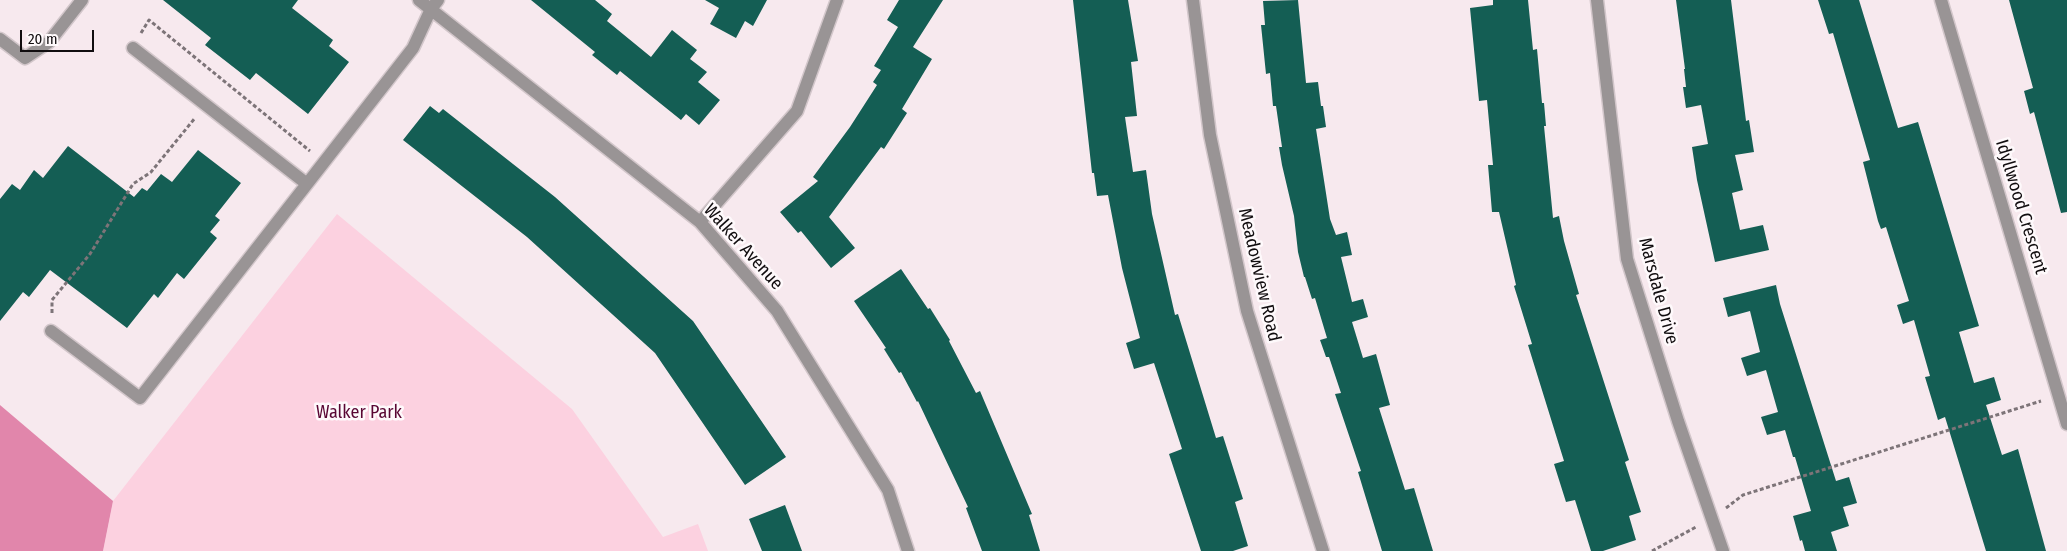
<!DOCTYPE html>
<html>
<head>
<meta charset="utf-8">
<style>
	body { margin:0 }
	#map { position:relative; width:2067px; height:551px; overflow:hidden; background:#f7e9ee; font-family:"Fira Sans Condensed",sans-serif }
	canvas { display:block }
	.scale { position:absolute; left:20px; top:30px; width:74px; height:22px; box-sizing:border-box; border:2px solid #110d0f; border-top:0; padding-left:6px; font-size:15px; line-height:18px; white-space:nowrap; color:#110d0f; -webkit-text-stroke:4px #fef9fb; paint-order:stroke }
</style>
</head>
<body>
<div id="map">
<canvas width="2067" height="551"></canvas>
<div class="scale">20 m</div>
</div>
<script>
const c = document.querySelector('canvas').getContext('2d');
c.lineJoin = 'round';
function paint(path, color) {
  c.fillStyle = color;
  c.fill(path, 'evenodd');
}
function strokePath(path, color, width, dash) {
  c.strokeStyle = color;
  c.lineWidth = width;
  c.lineCap = dash ? 'butt' : 'round';
  c.setLineDash(dash || []);
  c.stroke(path);
}
function drawText(font, color, halo, rows, align = 'center') {
  c.font = font + ' "Fira Sans Condensed",sans-serif';
  c.lineWidth = 5;
  c.setLineDash([]);
  c.textBaseline = 'middle';
  c.strokeStyle = halo;
  c.fillStyle = color;
  for (const [text, x, y, turn = 0] of rows) {
    c.save();
    c.translate(x, y);
    c.rotate((+turn || 0) * Math.PI / 180);
    c.textAlign = isNaN(turn) ? turn : align;
    if (halo) c.strokeText(text, 0, 0);
    c.fillText(text, 0, 0);
    c.restore();
  }
}
paint(new Path2D(`
	M 337,214 L 572,409 L 663,537 L 698,524 L 708,551 L 103,551 L 113,501 Z`), '#fcd1e0');
paint(new Path2D(`
	M 0,405 L 113,501 L 103,551 L 0,551 Z`), '#e186ab');
paint(new Path2D(`
	M 163,0 L 298,0 L 292,8 L 333,40 L 329,46 L 349,62 L 308,114 L 256,73 L 250,80 L 205,45 L 211,38 Z
	M 531,0 L 595,0 L 612,14 L 607,21 L 651,57 L 672,30 L 697,50 L 690,59 L 707,72 L 698,82 L 720,100 L 699,125 L 686,114 L 681,120 L 620,71 L 617,75 L 592,55 L 595,52 Z
	M 705,0 L 767,0 L 753,26 L 745,21 L 736,38 L 710,24 L 719,8 Z
	M 899,0 L 943,0 L 913,47 L 932,59 L 902,109 L 907,113 L 884,149 L 881,147 L 829,217 L 855,248 L 831,268 L 801,231 L 798,233 L 780,212 L 818,181 L 813,177 L 850,127 L 877,85 L 873,82 L 881,70 L 874,66 L 898,27 L 887,20 Z
	M 1073,0 L 1128,0 L 1138,61 L 1131,62 L 1137,116 L 1125,117 L 1133,172 L 1146,170 L 1152,214 L 1175,315 L 1178,314 L 1216,438 L 1223,436 L 1243,499 L 1235,502 L 1248,546 L 1233,551 L 1201,551 L 1169,454 L 1182,449 L 1154,363 L 1134,369 L 1126,343 L 1140,338 L 1122,268 L 1108,195 L 1097,196 L 1094,173 L 1092,173 Z
	M 1298,0 L 1306,83 L 1318,82 L 1321,106 L 1323,106 L 1326,127 L 1316,129 L 1330,219 L 1336,235 L 1347,232 L 1352,255 L 1341,257 L 1352,302 L 1363,299 L 1368,317 L 1352,322 L 1363,358 L 1376,354 L 1390,405 L 1379,408 L 1405,490 L 1414,488 L 1433,551 L 1382,551 L 1358,472 L 1361,471 L 1335,394 L 1341,393 L 1329,357 L 1326,357 L 1320,340 L 1327,338 L 1315,298 L 1312,299 L 1305,277 L 1304,277 L 1298,252 L 1294,216 L 1282,165 L 1279,147 L 1282,147 L 1276,106 L 1273,106 L 1270,73 L 1266,74 L 1261,25 L 1265,25 L 1263,1 Z
	M 1493,0 L 1528,0 L 1533,50 L 1537,49 L 1542,103 L 1544,103 L 1546,126 L 1544,126 L 1553,218 L 1559,216 L 1564,241 L 1579,294 L 1576,295 L 1629,460 L 1625,462 L 1641,512 L 1629,516 L 1636,540 L 1603,551 L 1591,551 L 1575,500 L 1566,502 L 1554,464 L 1564,461 L 1528,345 L 1532,344 L 1514,286 L 1516,285 L 1499,212 L 1492,212 L 1488,165 L 1493,165 L 1487,100 L 1479,101 L 1470,8 L 1493,5 Z
	M 1676,0 L 1731,0 L 1746,121 L 1749,120 L 1754,152 L 1735,155 L 1743,190 L 1732,193 L 1740,230 L 1763,225 L 1769,250 L 1715,262 L 1697,180 L 1692,147 L 1708,144 L 1701,105 L 1686,108 L 1683,87 L 1686,87 L 1684,69 L 1685,69 Z
	M 1818,0 L 1859,0 L 1898,128 L 1918,122 L 1979,326 L 1959,332 L 1974,383 L 1994,377 L 2001,400 L 1986,405 L 2002,455 L 2018,449 L 2046,551 L 1986,551 L 1945,417 L 1938,420 L 1925,377 L 1930,376 L 1914,320 L 1903,324 L 1897,305 L 1909,301 L 1886,227 L 1881,229 L 1878,221 L 1863,162 L 1870,160 L 1833,33 L 1829,34 Z
	M 2009,0 L 2067,0 L 2067,212 L 2061,213 L 2034,112 L 2030,114 L 2024,91 L 2033,88 Z
	M 430,106 L 439,113 L 443,109 L 555,197 L 693,321 L 786,457 L 745,485 L 655,353 L 527,237 L 403,140 Z
	M 68,146 L 134,197 L 142,188 L 147,191 L 161,174 L 172,182 L 198,150 L 241,183 L 215,216 L 220,220 L 210,232 L 217,238 L 184,279 L 177,273 L 158,298 L 154,294 L 127,328 L 50,270 L 29,297 L 23,292 L 0,321 L 0,199 L 12,184 L 20,190 L 34,170 L 43,178 Z
	M 901,269 L 928,309 L 930,308 L 950,340 L 949,341 L 976,393 L 980,391 L 1032,514 L 1029,515 L 1040,551 L 982,551 L 966,508 L 968,507 L 918,401 L 917,402 L 901,372 L 899,373 L 884,349 L 886,348 L 854,301 Z
	M 1776,285 L 1780,304 L 1836,481 L 1849,477 L 1857,503 L 1843,507 L 1849,526 L 1831,532 L 1837,551 L 1805,551 L 1802,540 L 1800,541 L 1793,516 L 1811,511 L 1795,457 L 1793,457 L 1785,430 L 1767,435 L 1761,417 L 1778,412 L 1766,370 L 1747,376 L 1741,358 L 1760,352 L 1750,311 L 1728,317 L 1723,298 Z
	M 785,505 L 802,551 L 762,551 L 749,519 Z`), '#145e54');
const minor = new Path2D(`
	M 419,0 L 700,222 L 777,311 L 888,490 L 908,551
	M 1193,0 L 1210,135 L 1247,311 L 1323,551
	M 1597,0 L 1627,259 L 1678,421 L 1723,551
	M 1941,0 L 2067,424
	M 0,39 L 25,58 L 49,42 L 82,0
	M 133,48 L 307,184 L 413,48 L 431,9 L 438,0
	M 700,222 L 797,111 L 837,0
	M 51,331 L 140,398 L 307,184`);
strokePath(minor, '#d2c6ca', 15);
strokePath(new Path2D(`
	M 141,33 L 149,20 L 310,151
	M 52,313 L 52,300 L 90,254 L 133,184 L 151,172 L 195,118
	M 1726,508 L 1743,495 L 2041,401
	M 1652,551 L 1696,527`), '#7d7478', 3, [4, 2.5]);
strokePath(minor, '#999495', 12);
drawText('18px', '#110d0f', '#fef9fb', [
	["Idyllwood Crescent",2021,207,73],
	["Walker Avenue",743,247,48],
	["Meadowview Road",1259,275,77],
	["Marsdale Drive",1658,291,75]
]);
drawText('18px', '#590633', '#fef9fb', [
	["Walker Park",359,413]
]);
</script>
</body>
</html>
